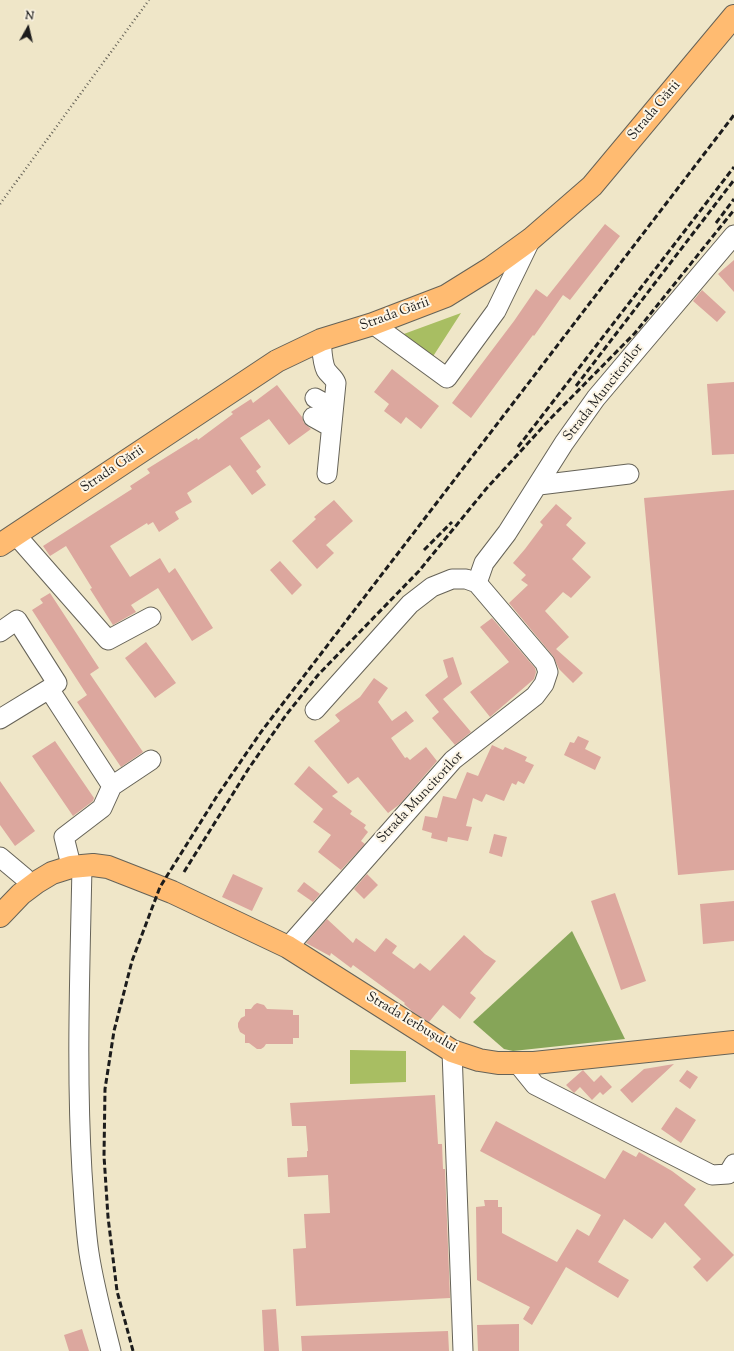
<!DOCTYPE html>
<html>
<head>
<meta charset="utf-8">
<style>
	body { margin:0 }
	#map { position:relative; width:734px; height:1351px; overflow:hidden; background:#efe6c8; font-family:"Sorts Mill Goudy",serif }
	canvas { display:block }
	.north { position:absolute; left:8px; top:8px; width:40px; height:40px; -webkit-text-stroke:3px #fcf5e5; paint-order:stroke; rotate:8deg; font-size:11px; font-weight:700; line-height:16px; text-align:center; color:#1c1c1c }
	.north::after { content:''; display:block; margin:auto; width:14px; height:18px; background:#1c1c1c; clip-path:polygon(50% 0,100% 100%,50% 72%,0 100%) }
</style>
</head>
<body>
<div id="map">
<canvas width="734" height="1351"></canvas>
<div class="north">N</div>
</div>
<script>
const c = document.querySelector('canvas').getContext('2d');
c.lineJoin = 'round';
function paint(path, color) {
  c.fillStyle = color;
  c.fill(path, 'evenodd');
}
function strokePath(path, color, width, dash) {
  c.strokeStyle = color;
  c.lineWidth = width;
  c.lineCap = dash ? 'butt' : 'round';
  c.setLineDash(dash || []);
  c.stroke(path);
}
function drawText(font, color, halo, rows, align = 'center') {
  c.font = font + ' "Sorts Mill Goudy",serif';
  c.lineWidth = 4;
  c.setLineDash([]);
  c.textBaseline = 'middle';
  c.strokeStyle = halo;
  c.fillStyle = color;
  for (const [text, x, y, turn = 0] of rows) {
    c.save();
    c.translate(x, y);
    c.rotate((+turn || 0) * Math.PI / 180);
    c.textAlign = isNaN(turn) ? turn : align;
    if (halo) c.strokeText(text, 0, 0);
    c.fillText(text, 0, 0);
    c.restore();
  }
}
paint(new Path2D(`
	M 461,313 L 432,358 L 401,335 Z
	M 350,1050 L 406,1051 L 406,1082 L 350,1084 Z`), '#a8be62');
paint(new Path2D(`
	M 572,931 L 625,1039 L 513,1051 L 504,1049 L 473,1022 Z`), '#86a558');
paint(new Path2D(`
	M 605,224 L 620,236 L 570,300 L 563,295 L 534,336 L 533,335 L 471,418 L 452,403 L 514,321 L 536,289 L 547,297 Z
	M 734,260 L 734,292 L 718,274 Z
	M 702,290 L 726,312 L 717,322 L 693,301 Z
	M 392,369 L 439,406 L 421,429 L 406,417 L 401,424 L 384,411 L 389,404 L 374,392 Z
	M 734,382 L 734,454 L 712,455 L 707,384 Z
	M 277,385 L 302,417 L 304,423 L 311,429 L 289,445 L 269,419 L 240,438 L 261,467 L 256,471 L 266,485 L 252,495 L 230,465 L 187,493 L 192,502 L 175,512 L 179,519 L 159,532 L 153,522 L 148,525 L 147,523 L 110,546 L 130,577 L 160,558 L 169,573 L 175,568 L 213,628 L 192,641 L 158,588 L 131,605 L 136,612 L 113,625 L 90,589 L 92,588 L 66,546 L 50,556 L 43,546 L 132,489 L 130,486 L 150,473 L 147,469 L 197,438 L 198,440 L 233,414 L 231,412 L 251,399 L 253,403 Z
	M 734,490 L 734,870 L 678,875 L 644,498 Z
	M 334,500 L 353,521 L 326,545 L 334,553 L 317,569 L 292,541 L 316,519 L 314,517 Z
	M 556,504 L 572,518 L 566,525 L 586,543 L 572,559 L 591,577 L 571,598 L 563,592 L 545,611 L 569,637 L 556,649 L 583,673 L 573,683 L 559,669 L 553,656 L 509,603 L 528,585 L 521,580 L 526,575 L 513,563 L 525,549 L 543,525 L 540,522 Z
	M 280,561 L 302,585 L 292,595 L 270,570 Z
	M 50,593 L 99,668 L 90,674 L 143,752 L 121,767 L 77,702 L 87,695 L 32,610 L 43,603 L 40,599 Z
	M 492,618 L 535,668 L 536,672 L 534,679 L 490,717 L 470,692 L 509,662 L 480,627 Z
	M 146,642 L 176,683 L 155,698 L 125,658 Z
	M 453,657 L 462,684 L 443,699 L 471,732 L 455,745 L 432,718 L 439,712 L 425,695 L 448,677 L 443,660 Z
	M 374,678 L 388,688 L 378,702 L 392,721 L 406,711 L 414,721 L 391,738 L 405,758 L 407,757 L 410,760 L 426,747 L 437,761 L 400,804 L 388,813 L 358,777 L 348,784 L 314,741 L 340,721 L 335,715 L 360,697 Z
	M 578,736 L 589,741 L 585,749 L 601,757 L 595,770 L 564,755 L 570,742 L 574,743 Z
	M 55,741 L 94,798 L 93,801 L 73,816 L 32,756 Z
	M 492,745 L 503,750 L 505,747 L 527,757 L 525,761 L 534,765 L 524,784 L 518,781 L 516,785 L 512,783 L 504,801 L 486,794 L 482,802 L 473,798 L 466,826 L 472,827 L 468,841 L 448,837 L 447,842 L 431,838 L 432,833 L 422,830 L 425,816 L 437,818 L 443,796 L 456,799 L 467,772 L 478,776 Z
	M 309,766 L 338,792 L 332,796 L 352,811 L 350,814 L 366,825 L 364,828 L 368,832 L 361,841 L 365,844 L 341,870 L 318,852 L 331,835 L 313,822 L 323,809 L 294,784 Z
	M 0,781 L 35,831 L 15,846 L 0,825 Z
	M 494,834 L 507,837 L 502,857 L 489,853 Z
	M 233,874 L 263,888 L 252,911 L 222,897 Z
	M 367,874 L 378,885 L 364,899 L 354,889 Z
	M 304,882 L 320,894 L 313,902 L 297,891 Z
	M 615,893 L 646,981 L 621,990 L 591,901 Z
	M 734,901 L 734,941 L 703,944 L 700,904 Z
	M 327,919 L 353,943 L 356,938 L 375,952 L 386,938 L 397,946 L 392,953 L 414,969 L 420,963 L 430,971 L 464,935 L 485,954 L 496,961 L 470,993 L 476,998 L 460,1019 L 443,1005 L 429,1022 L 413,1012 L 404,1004 L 405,1003 L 353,965 L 351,968 L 331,953 L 330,956 L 306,943 Z
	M 257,1003 L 264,1005 L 267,1009 L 293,1010 L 293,1015 L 299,1015 L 299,1038 L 293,1038 L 293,1044 L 266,1044 L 264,1047 L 261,1049 L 257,1049 L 249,1043 L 245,1043 L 245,1035 L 240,1032 L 238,1027 L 238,1023 L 241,1018 L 245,1016 L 245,1009 L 251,1009 L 254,1005 Z
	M 674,1064 L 632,1103 L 620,1090 L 644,1069 Z
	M 583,1070 L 594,1082 L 601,1075 L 612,1087 L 603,1095 L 600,1092 L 592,1100 L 580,1087 L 574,1093 L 566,1085 Z
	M 687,1070 L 698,1077 L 690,1089 L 679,1081 Z
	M 435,1095 L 438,1144 L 442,1144 L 443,1169 L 445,1169 L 450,1298 L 296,1306 L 293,1249 L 306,1248 L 304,1214 L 330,1213 L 328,1175 L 288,1177 L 287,1158 L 307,1157 L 307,1151 L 308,1151 L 306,1126 L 292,1126 L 290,1103 Z
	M 676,1107 L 696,1120 L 681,1143 L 661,1129 Z
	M 496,1121 L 605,1179 L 623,1150 L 636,1157 L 639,1152 L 672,1171 L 696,1189 L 684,1205 L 734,1255 L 707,1282 L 693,1267 L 701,1259 L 665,1222 L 652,1239 L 624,1219 L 598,1262 L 629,1280 L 618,1298 L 566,1267 L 532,1325 L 523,1319 L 530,1307 L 477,1280 L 476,1207 L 485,1206 L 484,1200 L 498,1200 L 498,1207 L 502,1207 L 502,1233 L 557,1262 L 577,1229 L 589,1236 L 601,1215 L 480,1151 Z
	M 276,1309 L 279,1351 L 264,1351 L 262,1310 Z
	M 519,1324 L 519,1351 L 478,1351 L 477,1325 Z
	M 82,1329 L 89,1351 L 69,1351 L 64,1335 Z
	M 448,1331 L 449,1351 L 302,1351 L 301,1336 Z`), '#dca79e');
const minor = new Path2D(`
	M 373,324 L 447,378 L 496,311 L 531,239
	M 321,340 C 322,349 322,362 326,370 C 329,375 334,377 336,383 L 327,474
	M 315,398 L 333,408
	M 313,417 L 331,427
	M 539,485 L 629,474
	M 15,534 L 108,640 L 151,617
	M 477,583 L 484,563 L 507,533 L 564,443 L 596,398 L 734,235
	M 0,632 L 17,620 L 57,683 L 49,689
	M 0,719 L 49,689 L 112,786 L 151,760
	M 0,857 L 25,878
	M 69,857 L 64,837 L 102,808 L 112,786
	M 82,866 C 80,968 76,1070 82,1172 C 84,1199 85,1226 89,1253 C 94,1286 103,1319 111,1351
	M 288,947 L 453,760 L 535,696 L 544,684 L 548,672 L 545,663 L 477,583 L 466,579 L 452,579 L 432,587 L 410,604 L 315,710
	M 452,1051 L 463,1351
	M 518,1064 L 535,1085 L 712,1175 L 728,1174 L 734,1164`);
const major = new Path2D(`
	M 0,545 L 277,361 L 321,340 L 373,324 L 446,296 L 491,268 L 531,239 L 592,186 L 734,16
	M 0,916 L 21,894 L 37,882 L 52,873 L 71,867 L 93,865 L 108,867 L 172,892 L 288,947 L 452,1051 L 479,1060 L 498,1063 L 534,1063 L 734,1042`);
strokePath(minor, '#666358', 21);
strokePath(major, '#666358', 24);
strokePath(new Path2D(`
	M 0,204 L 149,0`), '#666358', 2.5, [1, 3]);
strokePath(minor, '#fff', 19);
strokePath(major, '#ffbb71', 22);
strokePath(new Path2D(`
	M 716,223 L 734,199
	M 576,386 L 734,180
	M 518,447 L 734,167
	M 424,550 L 452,522
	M 184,872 L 249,768 L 286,715 L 318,675 L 419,571 L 486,489 L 551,418 L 635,333 L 734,210
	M 133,1351 L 117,1291 L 108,1217 L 104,1156 L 105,1089 L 114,1031 L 132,961 L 160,887 L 217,796 L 261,732 L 734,115`), '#1c1c1c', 3, [6, 3]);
drawText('14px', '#1c1c1c', '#fcf5e5', [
	["Strada Gării",655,111,-50],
	["Strada Gării",395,315,-20],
	["Strada Muncitorilor",604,393,-52],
	["Strada Gării",113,470,-34],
	["Strada Muncitorilor",421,798,-47],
	["Strada Ierbușului",411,1023,31]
]);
</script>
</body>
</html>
